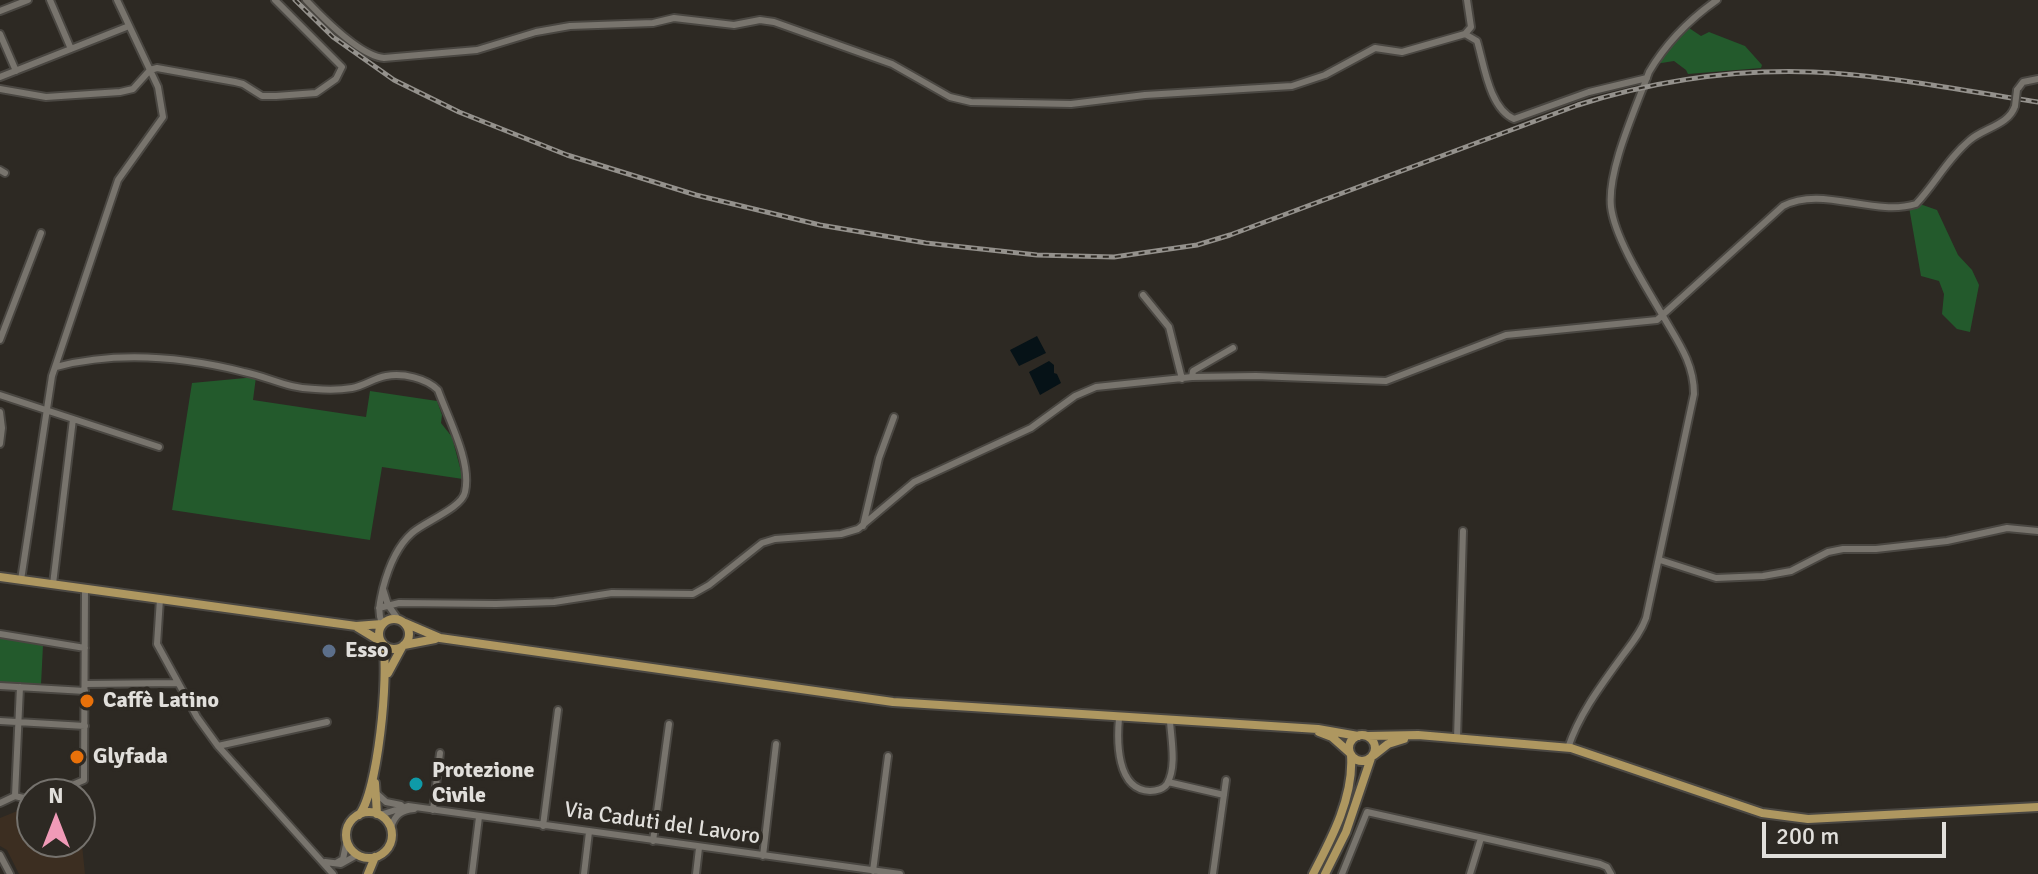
<!DOCTYPE html>
<html>
<head>
<meta charset="utf-8">
<style>
	body { margin:0 }
	#map { position:relative; width:2038px; height:874px; overflow:hidden; background:#2d2923; font-family:Signika,sans-serif }
	canvas { display:block }
	.north { position:absolute; left:16px; top:778px; width:80px; height:80px; box-sizing:border-box; background:#2d2923; border:2px solid #75726d; border-radius:50%; rotate:0deg; font-size:22px; font-weight:700; line-height:32px; text-align:center; color:#e1dfdb }
	.north::after { content:''; display:block; margin:auto; width:28px; height:36px; background:#f09ab7; clip-path:polygon(50% 0,100% 100%,50% 72%,0 100%) }
	.scale { position:absolute; left:1762px; top:822px; width:184px; height:36px; box-sizing:border-box; border:4px solid #e1dfdb; border-top:0; padding-left:10px; font-size:24px; line-height:28px; white-space:nowrap; color:#e1dfdb; -webkit-text-stroke:6px #2d2923; paint-order:stroke }
</style>
</head>
<body>
<div id="map">
<canvas width="2038" height="874"></canvas>
<div class="north">N</div>
<div class="scale">200 m</div>
</div>
<script>
const c = document.querySelector('canvas').getContext('2d');
c.lineJoin = 'round';
function paint(path, color) {
  c.fillStyle = color;
  c.fill(path, 'evenodd');
}
function strokePath(path, color, width, dash) {
  c.strokeStyle = color;
  c.lineWidth = width;
  c.lineCap = dash ? 'butt' : 'round';
  c.setLineDash(dash || []);
  c.stroke(path);
}
function drawText(font, color, halo, rows, align = 'center') {
  c.font = font + ' Signika,sans-serif';
  c.lineWidth = 8;
  c.setLineDash([]);
  c.textBaseline = 'middle';
  c.strokeStyle = halo;
  c.fillStyle = color;
  for (const [text, x, y, turn = 0] of rows) {
    c.save();
    c.translate(x, y);
    c.rotate((+turn || 0) * Math.PI / 180);
    c.textAlign = isNaN(turn) ? turn : align;
    if (halo) c.strokeText(text, 0, 0);
    c.fillText(text, 0, 0);
    c.restore();
  }
}
paint(new Path2D(`
	M 32,805 L 32,842 L 80,842 L 80,825 L 85,874 L 19,874 L 7,850 L 0,846 L 0,818 Z`), '#3c2e21');
paint(new Path2D(`
	M 1689,28 L 1701,36 L 1709,32 L 1745,46 L 1762,65 L 1761,68 L 1688,74 L 1686,70 L 1674,61 L 1655,64 Z
	M 1917,203 L 1937,210 L 1958,255 L 1972,270 L 1979,285 L 1970,332 L 1957,329 L 1942,314 L 1944,294 L 1939,281 L 1921,276 L 1909,207 Z
	M 256,377 L 253,400 L 366,417 L 370,391 L 437,401 L 442,415 L 441,423 L 452,437 L 463,479 L 382,467 L 370,540 L 172,510 L 192,383 Z
	M 0,638 L 43,645 L 41,685 L 0,682 Z`), '#235a2c');
paint(new Path2D(`
	M 1037,336 L 1046,353 L 1019,366 L 1010,350 Z
	M 1049,361 L 1054,365 L 1054,373 L 1057,374 L 1061,383 L 1040,395 L 1029,372 Z`), '#061217');
const minor = new Path2D(`
	M 50,0 L 71,49
	M 306,0 C 323,18 360,56 384,58 L 477,50 L 536,32 L 570,26 L 653,23 L 674,18 L 734,25 L 760,20 L 774,22 L 892,64 L 950,97 L 971,102 L 1071,104 L 1145,95 L 1292,86 L 1325,75 L 1375,48 L 1402,52 L 1465,34 L 1471,27 L 1467,0
	M 0,11 L 28,0
	M 0,34 L 16,71
	M 1465,34 L 1477,41 C 1484,64 1489,108 1514,119 L 1589,92 L 1647,78
	M 0,77 L 129,26
	M 0,89 L 46,97 L 120,92 L 133,89 L 150,70 L 157,68 L 235,82 L 243,84 L 262,96 L 276,96 L 316,93 L 336,79 L 342,67 L 275,0
	M 2017,90 L 2023,82 L 2038,79
	M 0,170 L 5,173
	M 1143,295 L 1169,327 L 1182,379
	M 0,340 L 41,233
	M 56,367 C 117,351 184,357 244,372 C 269,377 289,389 315,389 C 327,390 340,390 352,388 C 364,386 374,378 386,376 C 403,373 426,378 438,390 C 448,418 472,462 465,492 C 462,508 424,522 412,533 C 396,547 388,569 383,588 C 380,602 377,610 382,624
	M 1192,377 L 1193,371 L 1233,348
	M 0,395 L 159,447
	M 0,412 L 2,428 L 0,444
	M 863,526 L 879,458 L 894,417
	M 1660,560 L 1716,578 L 1763,576 L 1791,571 L 1828,552 L 1843,549 L 1876,549 L 1947,541 L 2007,528 L 2038,531
	M 21,580 L 52,376 L 118,180 L 163,117 L 158,87 L 117,0
	M 53,584 L 73,419
	M 383,589 L 388,605 L 398,619
	M 160,599 L 157,644 L 197,717 L 218,746 L 333,874
	M 379,608 L 399,603 L 496,604 L 554,602 L 612,593 L 693,594 L 709,585 L 762,543 L 775,539 L 841,534 L 858,529 L 914,482 L 1031,428 L 1075,396 L 1096,387 L 1192,377 L 1256,376 L 1386,381 L 1506,335 L 1657,320 L 1783,206 C 1822,185 1873,217 1916,204 C 1935,184 1948,158 1970,140 C 1984,128 2009,125 2015,106
	M 0,634 L 85,648
	M 85,684 L 178,683
	M 0,686 L 85,691
	M 1119,718 C 1117,740 1116,790 1150,791 C 1156,791 1164,789 1167,784 C 1177,767 1171,739 1170,721
	M 0,721 L 85,726
	M 1457,739 L 1463,531
	M 218,746 L 327,722
	M 1568,748 C 1579,714 1602,684 1623,655 C 1632,643 1641,632 1646,618 L 1694,394 C 1694,363 1678,342 1663,316 C 1646,287 1615,239 1611,207 C 1607,170 1636,108 1649,72 C 1666,43 1690,19 1717,0
	M 1168,782 L 1224,795
	M 376,793 L 386,802 L 401,805
	M 51,794 L 84,780 L 85,589
	M 15,796 L 20,687
	M 0,803 L 15,796 L 32,800
	M 433,810 L 440,753
	M 380,815 L 408,806 L 900,874
	M 543,826 L 558,710
	M 391,827 C 395,815 401,810 414,809
	M 653,841 L 669,724
	M 0,855 L 10,874
	M 763,856 L 776,744
	M 325,862 L 341,864 L 357,855
	M 336,863 L 343,859 L 347,840
	M 873,871 L 888,756
	M 472,874 L 479,817
	M 584,874 L 589,832
	M 696,874 L 699,848
	M 1213,874 L 1226,780
	M 1342,874 L 1367,812 L 1600,864 L 1607,867 L 1611,874
	M 1470,874 L 1481,838`);
const major = new Path2D(`
	M 0,577 L 356,626 L 382,624
	M379 634a15 15 0 1 1 30 0a15 15 0 1 1-30 0Z
	M 405,623 L 440,638 L 893,702 L 1318,729 L 1358,736
	M 357,627 L 380,641
	M 404,645 L 435,639
	M 388,673 L 402,647
	M 1319,732 L 1332,737 L 1350,753
	M1349 748a13 13 0 1 1 26 0a13 13 0 1 1-26 0Z
	M 1368,736 L 1418,735 L 1571,748 L 1762,813 L 1808,819 L 2038,807
	M 1374,755 L 1388,744 L 1404,739
	M 375,783 L 377,814
	M346 835a23 23 0 1 1 46 0a23 23 0 1 1-46 0Z
	M 359,815 C 378,792 389,675 383,644
	M 368,874 L 375,857
	M 1313,874 C 1332,838 1354,796 1351,755
	M 1325,874 L 1346,832 L 1371,758`);
strokePath(minor, '#4a4742', 10);
strokePath(major, '#4a4742', 12);
strokePath(minor, '#78746d', 6);
strokePath(major, '#ae9760', 8);
const rail = new Path2D(`
	M 295,0 L 333,37 L 394,80 L 459,112 L 567,155 L 696,195 L 820,225 L 926,243 L 1037,255 L 1114,257 L 1197,245 L 1230,235 L 1578,105 C 1654,81 1733,69 1813,72 C 1888,75 1964,91 2038,102`);
strokePath(rail, '#94918c', 5);
strokePath(rail, '#2d2923', 2, [6]);
const minorBridge = new Path2D(`
	M 2015,106 L 2017,90`);
strokePath(minorBridge, '#4a4742', 10, []);
strokePath(minorBridge, '#78746d', 6);
for (const [x, y, r, color] of [
	[329,651,8,"#5c6f8a"],
	[87,701,8,"#e8710a"],
	[77,757,8,"#e8710a"],
	[416,784,8,"#0f9aa8"]
]) {
  const dot = new Path2D();
  dot.arc(x, y, r, 0, 2 * Math.PI);
  c.fillStyle = color;
  c.fill(dot);
  strokePath(dot, '#2d2923', 3);
}
drawText('bold 22px', '#e1dfdb', '#2d2923', [
	["Esso",345,651],
	["Caffè Latino",103,701],
	["Glyfada",93,757],
	["Protezione",432,771],
	["Civile",432,796]
], 'left');
drawText('22px', '#e1dfdb', '#2d2923', [
	["Via Caduti del Lavoro",662,824,8]
]);
</script>
</body>
</html>
